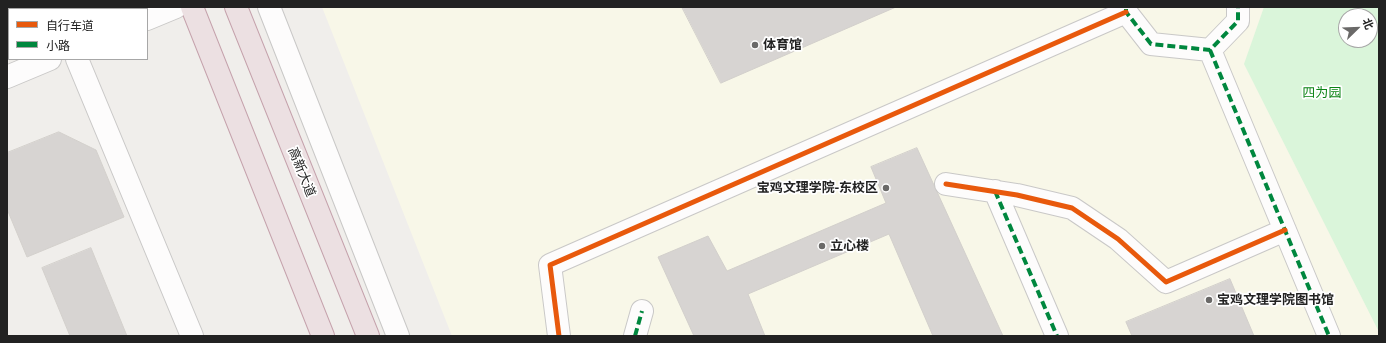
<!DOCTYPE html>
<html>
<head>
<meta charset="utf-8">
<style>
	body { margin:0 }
	#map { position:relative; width:1386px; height:343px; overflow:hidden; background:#f0eeeb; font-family:Ubuntu,"Noto Sans SC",sans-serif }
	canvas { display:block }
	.frame { position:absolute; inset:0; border:8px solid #222; pointer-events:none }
	.legend { position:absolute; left:8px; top:8px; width:140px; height:52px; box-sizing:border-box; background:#fff; border:1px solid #a7a7a7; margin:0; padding:5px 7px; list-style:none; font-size:12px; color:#222 }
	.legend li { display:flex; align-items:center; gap:8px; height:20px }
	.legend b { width:20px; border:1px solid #a7a7a7 }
	.north { position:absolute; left:1338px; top:8px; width:40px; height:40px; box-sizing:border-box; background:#fff; border:1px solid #a7a7a7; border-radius:50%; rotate:67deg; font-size:11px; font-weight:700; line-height:16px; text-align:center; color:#222 }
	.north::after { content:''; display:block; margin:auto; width:14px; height:18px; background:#6a6968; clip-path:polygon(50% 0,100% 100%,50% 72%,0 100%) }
</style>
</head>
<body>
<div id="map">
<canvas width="1386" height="343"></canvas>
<div class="frame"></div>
<ul class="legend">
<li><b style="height:5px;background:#e8590c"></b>自行车道</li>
<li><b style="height:5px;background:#00873e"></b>小路</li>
</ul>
<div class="north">北</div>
</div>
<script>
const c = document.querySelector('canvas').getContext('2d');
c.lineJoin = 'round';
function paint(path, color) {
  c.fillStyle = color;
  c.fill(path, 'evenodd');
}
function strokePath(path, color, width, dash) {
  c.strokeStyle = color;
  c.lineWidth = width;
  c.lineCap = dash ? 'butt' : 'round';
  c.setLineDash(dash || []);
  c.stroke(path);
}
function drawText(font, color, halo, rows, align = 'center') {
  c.font = font + ' Ubuntu,"Noto Sans SC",sans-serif';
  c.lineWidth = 3.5;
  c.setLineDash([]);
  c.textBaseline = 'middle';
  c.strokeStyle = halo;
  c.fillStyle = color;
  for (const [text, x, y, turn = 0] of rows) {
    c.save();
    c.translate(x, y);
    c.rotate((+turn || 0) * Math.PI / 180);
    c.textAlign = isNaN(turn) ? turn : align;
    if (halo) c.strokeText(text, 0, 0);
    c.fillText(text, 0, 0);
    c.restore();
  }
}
paint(new Path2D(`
	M 322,7 L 1379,7 L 1379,336 L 452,336 ZM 1346,16 L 1370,16 L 1370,40 L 1346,40 Z`), '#f8f7e8');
paint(new Path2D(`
	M 1264,7 L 1379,7 L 1379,332 L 1244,64 ZM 1346,16 L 1370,16 L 1370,40 L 1346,40 Z`), '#daf5da');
const building = new Path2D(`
	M 682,7 L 896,7 L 721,83 Z
	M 59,132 L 96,150 L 124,217 L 27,257 L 7,209 L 7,153 Z
	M 917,148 L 1003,336 L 933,336 L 889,234 L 748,294 L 765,336 L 694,336 L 658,257 L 708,236 L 727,271 L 886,203 L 871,167 Z
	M 91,248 L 127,336 L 70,336 L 42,268 Z
	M 1230,279 L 1254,336 L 1132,336 L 1126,322 Z`);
paint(building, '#d7d4d2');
strokePath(building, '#d3d0cc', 1);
const minor = new Path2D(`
	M 269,7 L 398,336
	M 1126,7 L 1126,12 L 1151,44 L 1210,50 L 1238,21 L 1238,7
	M 147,19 L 176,7
	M 1210,50 L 1329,336
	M 77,59 L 192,336
	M 7,77 L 50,59
	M 946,184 L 1017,195 L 1072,208 L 1118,239 L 1166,282 L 1285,230
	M 995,191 L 1057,336
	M 559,336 L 550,265 L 1126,12
	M 635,336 L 642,311`);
const highway = new Path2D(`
	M 192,7 L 323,336
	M 236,7 L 368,336`);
strokePath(minor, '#c9c8c7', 24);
strokePath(highway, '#c5a2ac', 24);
strokePath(minor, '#fdfcfc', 22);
strokePath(highway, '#ece0e2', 22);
strokePath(new Path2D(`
	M 1126,9 L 1126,12 L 1151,44 L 1210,50 L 1238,21 L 1238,7
	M 1210,50 L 1329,336
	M 995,191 L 1057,336
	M 635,336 L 642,311`), '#00873e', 4, [8, 4]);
strokePath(new Path2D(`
	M 946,184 L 1017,195 L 1072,208 L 1118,239 L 1166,282 L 1285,230
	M 559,336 L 550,265 L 1126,12`), '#e8590c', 5);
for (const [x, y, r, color] of [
	[755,45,4,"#6a6968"],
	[886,188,4,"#6a6968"],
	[822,246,4,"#6a6968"],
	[1209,300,4,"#6a6968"]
]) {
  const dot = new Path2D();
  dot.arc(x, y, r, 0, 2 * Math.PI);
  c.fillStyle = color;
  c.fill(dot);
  strokePath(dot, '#fff', 1.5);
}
drawText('bold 13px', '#222', '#fff', [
	["体育馆",763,45],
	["宝鸡文理学院-东校区",878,188,"right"],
	["立心楼",830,246],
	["宝鸡文理学院图书馆",1217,300]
], 'left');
drawText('13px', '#0c8416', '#fff', [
	["四为园",1322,93]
]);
drawText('13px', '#222', '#fff', [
	["高新大道",302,172,68]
]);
</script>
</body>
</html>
